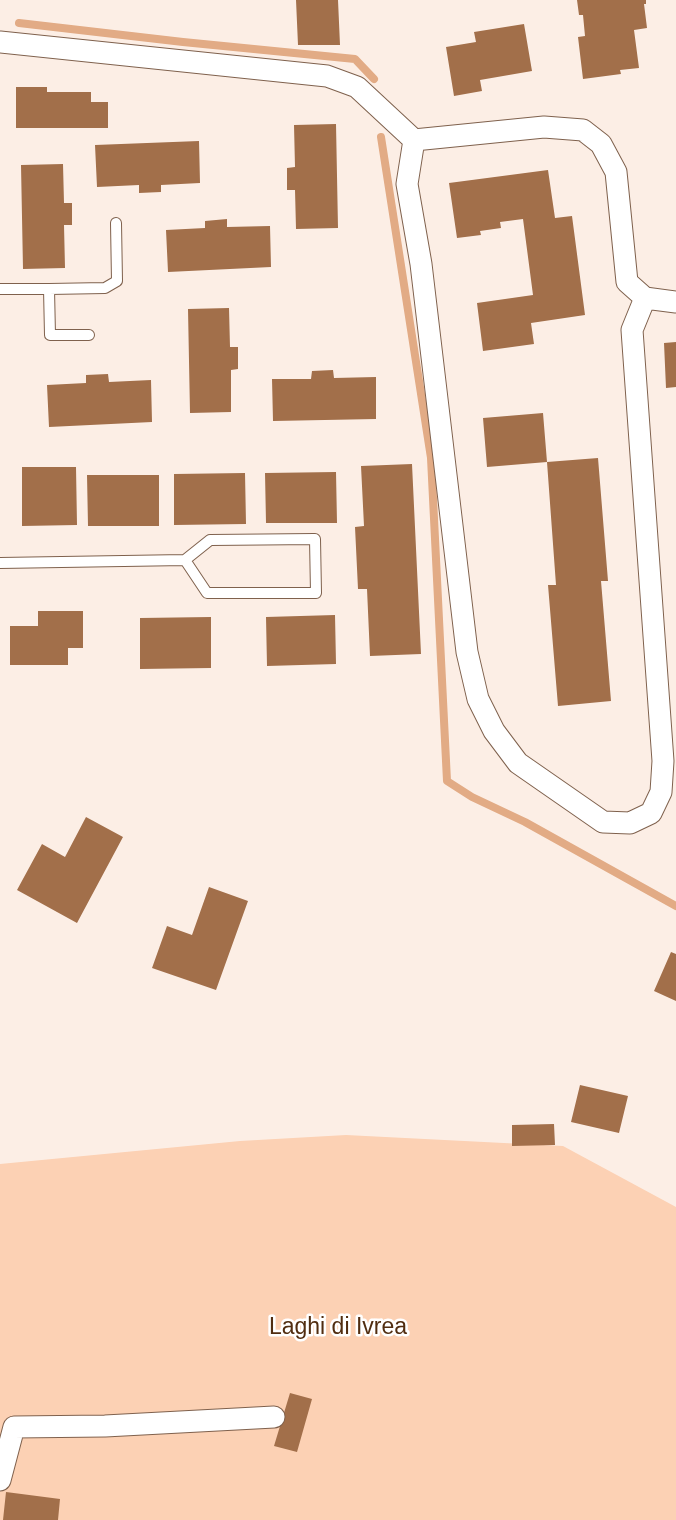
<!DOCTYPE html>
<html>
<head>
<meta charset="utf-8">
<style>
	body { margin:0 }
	canvas { display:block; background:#fceee5 }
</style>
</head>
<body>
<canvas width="676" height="1520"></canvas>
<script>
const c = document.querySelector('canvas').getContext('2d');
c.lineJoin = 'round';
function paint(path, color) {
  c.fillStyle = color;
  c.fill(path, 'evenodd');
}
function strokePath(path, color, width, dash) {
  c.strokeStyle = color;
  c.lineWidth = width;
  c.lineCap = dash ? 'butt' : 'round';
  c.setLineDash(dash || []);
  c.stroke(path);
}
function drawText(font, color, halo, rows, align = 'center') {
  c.font = font + ' Helvetica,sans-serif';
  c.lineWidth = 5;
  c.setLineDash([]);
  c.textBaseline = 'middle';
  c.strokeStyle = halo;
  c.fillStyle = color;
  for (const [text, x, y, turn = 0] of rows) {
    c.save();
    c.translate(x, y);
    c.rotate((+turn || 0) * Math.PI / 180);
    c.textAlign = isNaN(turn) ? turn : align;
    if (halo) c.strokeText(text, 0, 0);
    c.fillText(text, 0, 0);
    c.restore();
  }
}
paint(new Path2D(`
	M 346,1135 L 563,1146 L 676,1207 L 676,1520 L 0,1520 L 0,1164 L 240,1141 Z`), '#fcd1b4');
strokePath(new Path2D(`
	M 19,23 L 183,42 L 355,59 L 374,79
	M 381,137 L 431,458 L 447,781 L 472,797 L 525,822 L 676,906`), '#e2ab85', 8);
paint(new Path2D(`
	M 296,0 L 338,0 L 340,45 L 298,45 Z
	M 577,0 L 646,0 L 646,4 L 644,4 L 647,28 L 634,30 L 639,68 L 620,70 L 621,74 L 583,79 L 578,37 L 585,36 L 583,15 L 579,15 Z
	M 524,24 L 532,71 L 480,80 L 482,91 L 454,96 L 446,47 L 476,42 L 474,32 Z
	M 16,87 L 47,87 L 47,92 L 91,92 L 91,102 L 108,102 L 108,128 L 16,128 Z
	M 336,124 L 338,228 L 296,229 L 295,190 L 287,190 L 287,168 L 295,167 L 294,125 Z
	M 199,141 L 200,183 L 161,185 L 161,192 L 139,193 L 139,185 L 97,187 L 95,145 Z
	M 63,164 L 64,203 L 72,203 L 72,225 L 64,225 L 65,268 L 23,269 L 21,165 Z
	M 548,170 L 555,218 L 572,216 L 585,315 L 531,323 L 534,344 L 483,351 L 477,303 L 533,295 L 523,219 L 500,222 L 501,228 L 480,231 L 481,235 L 457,238 L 449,183 Z
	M 227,219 L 227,227 L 270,226 L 271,267 L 168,272 L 166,230 L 205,228 L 205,221 Z
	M 229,308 L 230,347 L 238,347 L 238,369 L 231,370 L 231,412 L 190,413 L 188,309 Z
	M 676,342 L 676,387 L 666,388 L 664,343 Z
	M 333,370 L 334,378 L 376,377 L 376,419 L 273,421 L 272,379 L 311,379 L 312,371 Z
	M 108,374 L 109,382 L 151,380 L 152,422 L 49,427 L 47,385 L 86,383 L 86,375 Z
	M 543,413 L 547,462 L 487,467 L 483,418 Z
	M 598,458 L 608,581 L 601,581 L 611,701 L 558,706 L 548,585 L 556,585 L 547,462 Z
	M 412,464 L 421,654 L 370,656 L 367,589 L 358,589 L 355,527 L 364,526 L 361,466 Z
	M 22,467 L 76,467 L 77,525 L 22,526 Z
	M 336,472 L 337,523 L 266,523 L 265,473 Z
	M 245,473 L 246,524 L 174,525 L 174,474 Z
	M 87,475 L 159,475 L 159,526 L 88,526 Z
	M 38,611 L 83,611 L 83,648 L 68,648 L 68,665 L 10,665 L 10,626 L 38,626 Z
	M 335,615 L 336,664 L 267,666 L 266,617 Z
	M 211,617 L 211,668 L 140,669 L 140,618 Z
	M 86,817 L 123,837 L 77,923 L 17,890 L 42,844 L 65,857 Z
	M 209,887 L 248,901 L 216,990 L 152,968 L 167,926 L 192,935 Z
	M 671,952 L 676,954 L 676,1001 L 654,991 Z
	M 580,1085 L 628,1096 L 619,1133 L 571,1122 Z
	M 554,1124 L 555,1145 L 512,1146 L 512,1125 Z
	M 290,1393 L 312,1399 L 297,1452 L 274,1446 Z
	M 6,1492 L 60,1499 L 58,1520 L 3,1520 Z`), '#a26f4a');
const service = new Path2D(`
	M 0,289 L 49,289 L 50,335 L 89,335
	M 49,289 L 105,288 L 117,281 L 116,223
	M 0,563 L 185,560 L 210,540 L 315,539 L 316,593 L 207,593 L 185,560`);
const minor = new Path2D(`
	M 0,42 L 327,76 L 357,87 L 414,140 L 544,127 L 583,130 L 601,144 L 616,172 L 627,282 L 645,298
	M 414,140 L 407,184 L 421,264 L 467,652 L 478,699 L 494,731 L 518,763 L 603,822 L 630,823 L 651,813 L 661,792 L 663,761 L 632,330 L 645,298
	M 645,298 L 676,302
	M 0,1480 L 14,1427 L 105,1426 L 274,1417`);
strokePath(service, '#7f614d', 12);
strokePath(minor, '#7f614d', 23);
strokePath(service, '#fff', 10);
strokePath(minor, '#fff', 21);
drawText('23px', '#512d10', '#fff', [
	["Laghi di Ivrea",338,1328]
]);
</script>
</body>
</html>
